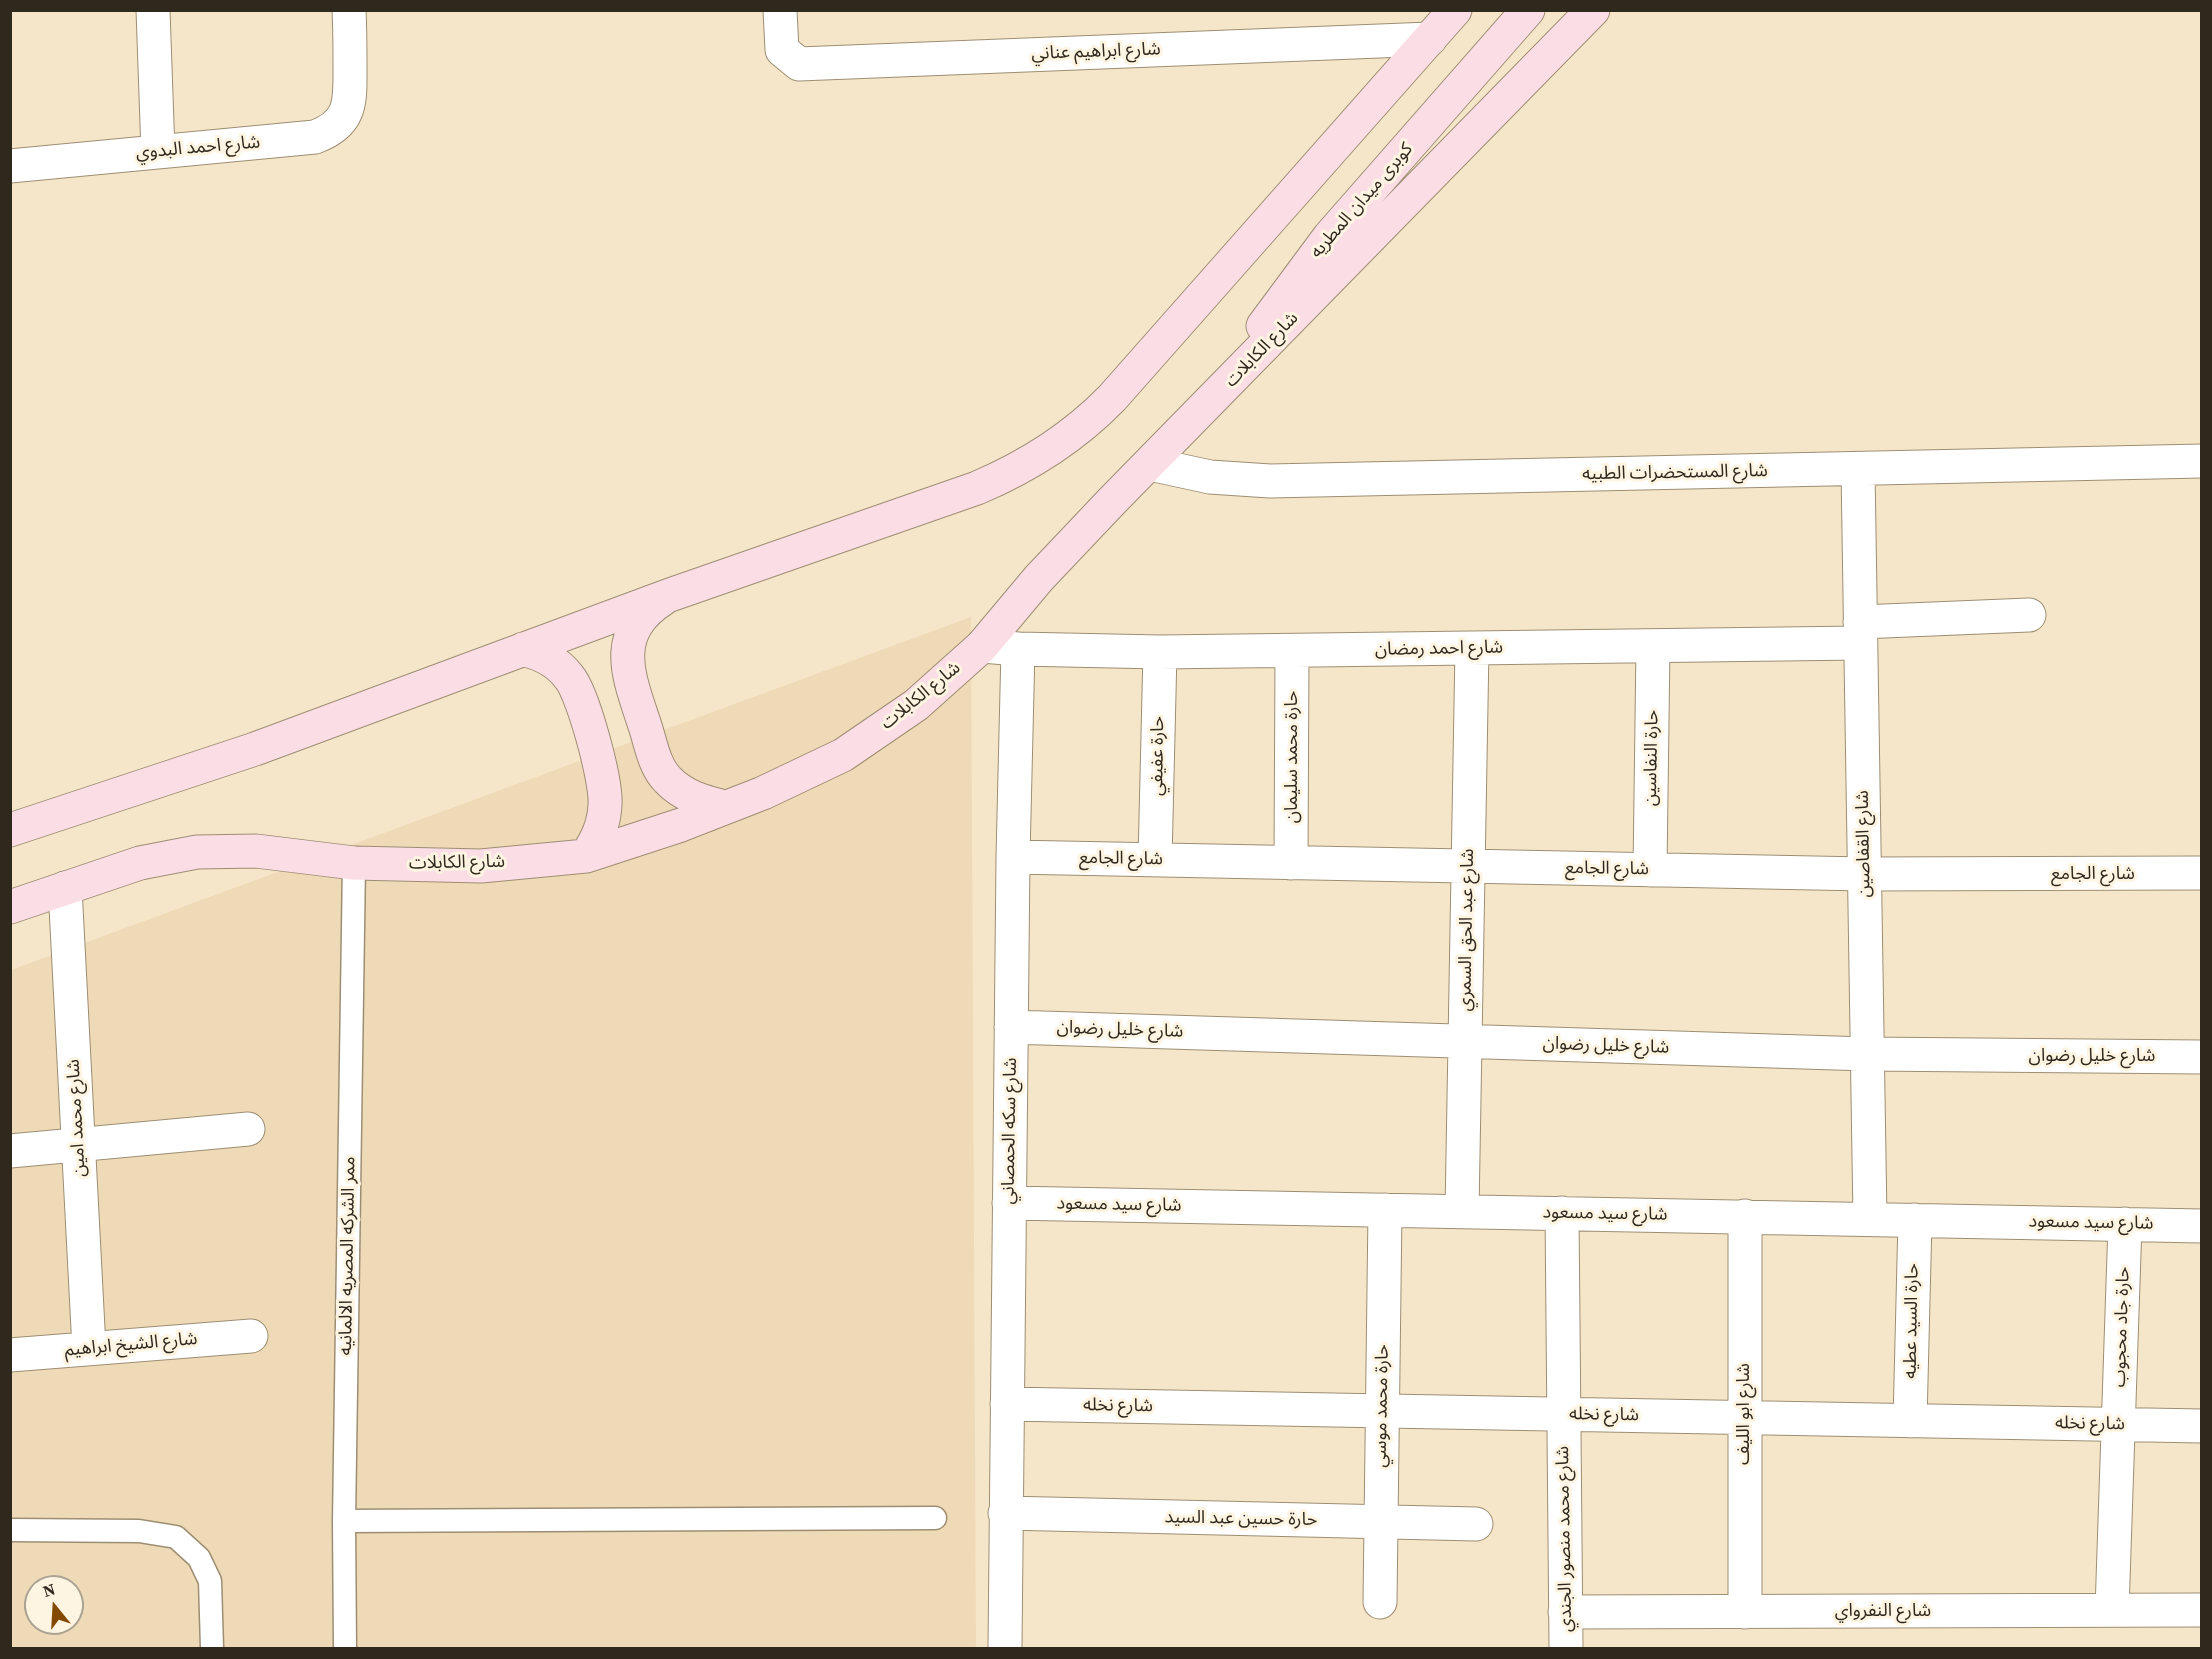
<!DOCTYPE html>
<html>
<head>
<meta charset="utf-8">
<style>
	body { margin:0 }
	#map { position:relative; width:2212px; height:1659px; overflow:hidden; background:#f6e6c9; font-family:"Source Serif 4",serif }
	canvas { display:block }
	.frame { position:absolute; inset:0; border:12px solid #2e281d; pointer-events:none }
	.north { position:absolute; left:24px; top:1575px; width:60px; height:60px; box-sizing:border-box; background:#fef4e2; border:2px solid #aba293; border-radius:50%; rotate:342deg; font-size:16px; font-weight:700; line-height:24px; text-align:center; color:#2e281d }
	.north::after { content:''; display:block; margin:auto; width:21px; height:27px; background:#844901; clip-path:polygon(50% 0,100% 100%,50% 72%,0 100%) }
</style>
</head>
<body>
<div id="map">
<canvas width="2212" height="1659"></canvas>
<div class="frame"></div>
<div class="north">N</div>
</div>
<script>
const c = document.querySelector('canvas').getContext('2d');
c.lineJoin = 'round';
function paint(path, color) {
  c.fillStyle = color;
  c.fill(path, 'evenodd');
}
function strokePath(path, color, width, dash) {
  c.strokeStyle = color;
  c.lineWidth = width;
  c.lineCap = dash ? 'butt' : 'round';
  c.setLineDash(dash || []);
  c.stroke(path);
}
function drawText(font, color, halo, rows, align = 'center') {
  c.font = font + ' "Source Serif 4","Noto Sans Arabic",serif';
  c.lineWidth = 6;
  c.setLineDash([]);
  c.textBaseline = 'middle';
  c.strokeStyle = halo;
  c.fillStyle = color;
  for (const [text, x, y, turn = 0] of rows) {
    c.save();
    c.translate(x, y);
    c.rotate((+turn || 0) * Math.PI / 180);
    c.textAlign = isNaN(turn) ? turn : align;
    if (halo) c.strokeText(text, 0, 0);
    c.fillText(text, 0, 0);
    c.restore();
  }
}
paint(new Path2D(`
	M 971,617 L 976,1648 L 11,1648 L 11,970 ZM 36,1587 L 72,1587 L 72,1623 L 36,1623 Z`), '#eedab7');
const service = new Path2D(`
	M 344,1521 L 935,1518
	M 10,1530 L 139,1531 L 176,1537 L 199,1558 L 210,1581 L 212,1648
	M 345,1648 L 344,1521 L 354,863`);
const minor = new Path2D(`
	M 153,10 L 158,152
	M 780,10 L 782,50 L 799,64 L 1430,39
	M 10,166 L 315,137 C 352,123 350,102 350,68 C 350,49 350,30 349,10
	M 1150,464 L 1210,477 L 1270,481 L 2202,461
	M 1858,470 L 1870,1219
	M 1860,622 L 2029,615
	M 982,646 L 1018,649 L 1013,857 L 1005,1648
	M 1018,649 L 1160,652 L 1860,643
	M 1013,857 L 1864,874 L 2202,873
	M 1155,860 L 1160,652
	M 1291,863 L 1292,651
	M 1650,870 L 1653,646
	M 65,888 L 89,1348
	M 1011,1027 L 1867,1054 L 2202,1057
	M 10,1151 L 248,1129
	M 1009,1203 L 2202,1226
	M 1462,1211 L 1472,648
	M 1562,1213 L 1566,1648
	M 1745,1216 L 1745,1612
	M 10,1355 L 251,1336
	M 1007,1404 L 2202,1426
	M 1910,1421 L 1915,1220
	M 1005,1513 L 1476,1524
	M 1380,1602 L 1385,1210
	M 2112,1610 L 2125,1224
	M 1565,1612 L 2202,1610`);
const secondary = new Path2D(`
	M 1263,326 L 1329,237 L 1528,10
	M 663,599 C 609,634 629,677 645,726 C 651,744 654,766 668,780 C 683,796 704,802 725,807
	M 523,649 C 541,654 557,661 569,677 C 583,693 607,782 605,805 C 604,825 597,840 586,856
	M 10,830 L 255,749 L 670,595 L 977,488 C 1029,466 1073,438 1112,398 L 1455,10
	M 10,907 L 140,863 L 197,852 L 256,851 L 354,863 L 481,866 L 586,856 L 681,825 L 763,793 L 843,755 L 916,705 L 982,646 L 1039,578 L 1112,501 L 1593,10`);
strokePath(service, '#9d8e73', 25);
strokePath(minor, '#9d8e73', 35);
strokePath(secondary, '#9d8e73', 35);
strokePath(service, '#fff', 22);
strokePath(minor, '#fff', 33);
strokePath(secondary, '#fbdde6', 33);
drawText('18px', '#2e281d', '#fef4e2', [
	["شارع ابراهيم عناني",1096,52,-2],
	["شارع احمد البدوي",198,148,-5],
	["كوبرى ميدان المطريه",1362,201,-49],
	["شارع الكابلات",1262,350,-46],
	["شارع المستحضرات الطبيه",1675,473,-1],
	["شارع احمد رمضان",1439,649,-1],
	["شارع الكابلات",921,696,-39],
	["حارة عفيفي",1158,756,-89],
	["حارة محمد سليمان",1292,757,-90],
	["حارة النفاسين",1652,758,-89],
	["شارع القفاصين",1864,844,-91],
	["شارع الجامع",1121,859,1],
	["شارع الكابلات",457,863,-1],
	["شارع الجامع",1607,869,1],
	["شارع الجامع",2093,874],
	["شارع عبد الحق السمري",1467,930,-89],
	["شارع خليل رضوان",1120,1030,2],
	["شارع خليل رضوان",1606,1046,2],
	["شارع خليل رضوان",2092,1056],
	["شارع محمد امين",77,1118,-93],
	["شارع سكه الحمصاني",1010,1131,-89],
	["شارع سيد مسعود",1119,1205,1],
	["شارع سيد مسعود",1605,1214,1],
	["شارع سيد مسعود",2091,1223,1],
	["ممر الشركه المصريه الالمانيه",348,1256,-89],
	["حارة السيد عطيه",1912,1321,-89],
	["حارة جاد محجوب",2122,1327,-88],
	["شارع الشيخ ابراهيم",131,1345,-5],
	["شارع نخله",1118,1406,1],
	["حارة محمد موسي",1382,1406,-89],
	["شارع ابو الليف",1744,1414,-90],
	["شارع نخله",1604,1415,1],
	["شارع نخله",2090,1424,1],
	["حارة حسين عبد السيد",1241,1519,1],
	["شارع محمد منصور الجندي",1565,1539,-91],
	["شارع النفرواي",1883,1611]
]);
</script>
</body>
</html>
